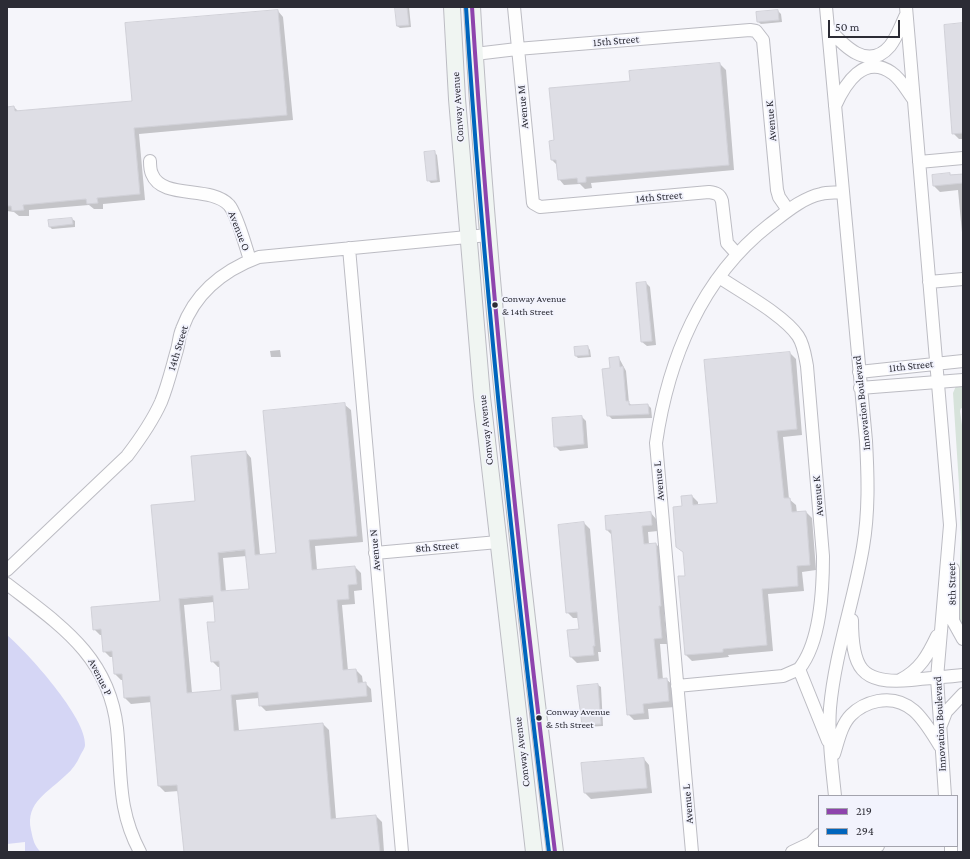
<!DOCTYPE html>
<html>
<head>
<meta charset="utf-8">
<style>
	body { margin:0 }
	#map { position:relative; width:970px; height:859px; overflow:hidden; background:#f5f5fa; font-family:"Crimson Pro",serif }
	canvas { display:block }
	.frame { position:absolute; inset:0; border:8px solid #2c2c35; pointer-events:none }
	.legend { position:absolute; left:818px; top:795px; width:140px; height:52px; box-sizing:border-box; background:#f2f3fd; border:1px solid #a3a3ad; margin:0; padding:5px 7px; list-style:none; font-size:12px; color:#2c2c35 }
	.legend li { display:flex; align-items:center; gap:8px; height:20px }
	.legend b { width:20px; border:1px solid #a3a3ad }
	.scale { position:absolute; left:828px; top:20px; width:72px; height:18px; box-sizing:border-box; border:2px solid #2c2c35; border-top:0; padding-left:5px; font-size:12px; line-height:14px; white-space:nowrap; color:#2c2c35; -webkit-text-stroke:3px #f2f3fd; paint-order:stroke }
</style>
</head>
<body>
<div id="map">
<canvas width="970" height="859"></canvas>
<div class="frame"></div>
<ul class="legend">
<li><b style="height:5px;background:#8e44ad"></b>219</li>
<li><b style="height:5px;background:#0065bd"></b>294</li>
</ul>
<div class="scale">50 m</div>
</div>
<script>
const c = document.querySelector('canvas').getContext('2d');
c.lineJoin = 'round';
function paint(path, color) {
  c.fillStyle = color;
  c.fill(path, 'evenodd');
}
function strokePath(path, color, width, dash) {
  c.strokeStyle = color;
  c.lineWidth = width;
  c.lineCap = dash ? 'butt' : 'round';
  c.setLineDash(dash || []);
  c.stroke(path);
}
function drawText(font, color, halo, rows, align = 'center') {
  c.font = font + ' "Crimson Pro",serif';
  c.lineWidth = 3.5;
  c.setLineDash([]);
  c.textBaseline = 'middle';
  c.strokeStyle = halo;
  c.fillStyle = color;
  for (const [text, x, y, turn = 0] of rows) {
    c.save();
    c.translate(x, y);
    c.rotate((+turn || 0) * Math.PI / 180);
    c.textAlign = isNaN(turn) ? turn : align;
    if (halo) c.strokeText(text, 0, 0);
    c.fillText(text, 0, 0);
    c.restore();
  }
}
paint(new Path2D(`
	M 963,384 L 963,409 L 961,408 L 960,411 L 963,432 L 963,629 L 958,613 L 961,537 L 959,485 L 953,393 L 956,386 Z`), '#d7e3db');
paint(new Path2D(`
	M 7,635 C 27,652 87,718 85,745 C 85,748 82,752 80,756 C 77,763 72,770 66,775 C 49,792 25,802 31,830 C 33,839 34,846 41,852 L 25,852 L 25,842 L 7,844 Z`), '#d5d6f5');
paint(new Path2D(`
	M 396,7 L 409,7 L 411,27 L 400,28 L 397,26 Z
	M 278,11 L 283,17 L 293,120 L 139,134 L 145,200 L 103,204 L 103,209 L 94,209 L 89,205 L 29,210 L 29,216 L 19,216 L 14,212 L 7,211 L 7,108 L 14,107 L 19,112 L 133,102 Z
	M 778,11 L 781,14 L 782,22 L 761,24 L 758,22 Z
	M 963,24 L 963,139 L 959,139 L 953,133 Z
	M 720,64 L 726,70 L 734,170 L 591,183 L 592,188 L 585,189 L 580,184 L 564,185 L 559,179 L 557,165 L 552,160 L 555,141 L 631,82 Z
	M 434,152 L 437,155 L 440,182 L 431,183 L 428,180 Z
	M 963,174 L 963,243 L 958,190 L 940,192 L 934,186 L 933,176 Z
	M 72,219 L 75,221 L 75,227 L 52,229 L 49,226 Z
	M 637,283 L 646,283 L 650,287 L 656,345 L 647,346 L 642,342 Z
	M 588,347 L 590,350 L 591,357 L 578,358 L 576,356 Z
	M 280,350 L 281,357 L 271,357 L 270,351 Z
	M 790,353 L 796,359 L 802,435 L 783,437 L 789,499 L 796,505 L 797,513 L 806,512 L 812,518 L 816,570 L 802,572 L 804,591 L 768,594 L 773,651 L 728,655 L 729,657 L 692,661 L 686,655 L 686,576 L 684,553 L 677,546 L 683,507 L 692,496 L 698,502 L 698,506 L 718,504 Z
	M 619,358 L 626,371 L 629,403 L 633,406 L 648,405 L 651,408 L 652,418 L 612,419 L 608,415 L 611,369 Z
	M 345,405 L 351,410 L 363,542 L 315,546 L 317,570 L 355,567 L 361,573 L 362,590 L 354,591 L 355,604 L 342,605 L 348,671 L 356,670 L 362,676 L 363,683 L 365,683 L 371,689 L 372,702 L 266,711 L 260,705 L 259,698 L 236,700 L 239,731 L 323,724 L 329,730 L 336,819 L 376,816 L 382,822 L 384,852 L 184,852 L 179,791 L 165,792 L 159,786 L 152,702 L 131,704 L 125,698 L 123,680 L 121,680 L 115,674 L 113,657 L 110,657 L 104,651 L 103,635 L 100,635 L 94,629 L 161,602 L 196,502 L 246,452 L 251,458 L 260,555 L 278,554 ZM 247,556 L 250,590 L 226,592 L 223,558 ZM 214,602 L 216,623 L 212,661 L 218,667 L 220,667 L 222,690 L 192,693 L 184,605 Z
	M 582,417 L 586,421 L 588,448 L 560,451 L 555,446 Z
	M 651,513 L 656,519 L 658,531 L 648,532 L 649,545 L 656,544 L 662,550 L 667,612 L 664,612 L 667,644 L 660,644 L 663,680 L 667,680 L 673,685 L 675,707 L 648,709 L 649,719 L 634,720 L 628,714 L 613,536 L 607,530 Z
	M 584,523 L 590,529 L 601,652 L 598,652 L 599,661 L 577,663 L 571,657 L 569,631 L 580,630 L 579,618 L 573,618 L 567,612 L 560,526 Z
	M 598,685 L 601,687 L 603,726 L 586,727 L 583,725 L 578,686 Z
	M 644,759 L 649,765 L 652,793 L 591,799 L 585,793 Z`), '#0003');
const building = new Path2D(`
	M 395,7 L 407,7 L 409,25 L 397,26 Z
	M 278,10 L 287,115 L 134,128 L 140,194 L 97,198 L 98,203 L 87,204 L 86,199 L 23,205 L 24,210 L 12,211 L 11,206 L 7,206 L 7,107 L 14,106 L 15,111 L 132,101 L 125,23 Z
	M 778,10 L 779,20 L 757,22 L 756,12 Z
	M 963,23 L 963,133 L 952,134 L 944,25 Z
	M 720,63 L 729,165 L 586,177 L 586,182 L 578,183 L 577,178 L 558,180 L 556,160 L 551,160 L 549,141 L 554,140 L 549,88 L 630,81 L 629,71 Z
	M 435,151 L 437,180 L 427,181 L 424,152 Z
	M 950,173 L 950,175 L 963,174 L 963,183 L 933,186 L 932,175 Z
	M 72,218 L 73,224 L 49,227 L 48,220 Z
	M 646,282 L 652,341 L 641,342 L 636,283 Z
	M 588,346 L 589,355 L 575,356 L 574,347 Z
	M 790,352 L 797,429 L 777,431 L 784,498 L 790,498 L 792,512 L 806,511 L 810,565 L 797,566 L 798,586 L 762,589 L 767,645 L 723,649 L 723,652 L 685,655 L 678,576 L 685,576 L 683,552 L 676,547 L 673,507 L 682,506 L 681,496 L 692,495 L 693,505 L 717,503 L 704,360 Z
	M 619,357 L 620,367 L 623,366 L 626,401 L 629,401 L 629,405 L 648,404 L 649,414 L 607,416 L 602,369 L 610,368 L 609,358 Z
	M 345,403 L 357,536 L 309,540 L 312,570 L 355,566 L 357,584 L 348,585 L 349,599 L 337,600 L 343,670 L 356,669 L 358,683 L 366,682 L 367,696 L 259,706 L 258,692 L 231,695 L 234,731 L 323,723 L 331,819 L 376,815 L 380,852 L 184,852 L 177,785 L 158,786 L 150,696 L 124,698 L 122,674 L 114,674 L 112,651 L 103,652 L 101,629 L 93,630 L 91,607 L 160,601 L 151,505 L 195,501 L 191,456 L 246,451 L 255,555 L 276,553 L 263,411 ZM 245,550 L 249,589 L 221,591 L 218,553 ZM 213,596 L 215,622 L 207,622 L 211,662 L 219,661 L 221,690 L 187,693 L 179,599 Z
	M 582,416 L 584,444 L 554,447 L 552,418 Z
	M 651,512 L 652,525 L 642,526 L 644,544 L 656,543 L 661,606 L 659,606 L 662,638 L 654,639 L 658,679 L 667,678 L 669,701 L 643,704 L 644,713 L 627,715 L 611,530 L 606,530 L 605,516 Z
	M 584,522 L 595,646 L 593,646 L 594,655 L 570,657 L 567,630 L 579,629 L 577,612 L 566,613 L 558,525 Z
	M 598,684 L 601,724 L 582,725 L 577,686 Z
	M 644,758 L 647,788 L 584,793 L 581,763 Z`);
paint(building, '#dedee5');
strokePath(building, '#d1d1d8', 1);
const street = new Path2D(`
	M 514,7 L 533,203 L 540,207 L 709,192 C 716,193 720,194 722,201 L 727,243 L 737,254
	M 826,7 L 866,441 C 868,477 869,512 863,547 C 854,601 835,653 830,708 C 828,737 832,767 835,796
	M 906,7 L 950,525 L 937,678 L 945,796
	M 828,28 C 843,45 868,72 890,46 C 897,37 901,25 906,15
	M 475,54 L 517,49 L 750,30 L 756,31 L 763,40 L 777,190 L 779,197 L 788,210
	M 835,106 C 845,84 864,53 892,73 C 901,79 907,91 914,100
	M 150,161 C 150,165 150,170 152,174 C 162,200 210,185 229,205 C 237,214 246,248 250,260
	M 919,162 L 963,158
	M 349,248 L 402,852
	M 719,277 C 741,292 784,315 798,336 C 804,345 805,356 807,366 L 823,556 C 823,589 821,642 799,669 L 828,741
	M 929,282 L 963,279
	M 859,372 L 963,361
	M 860,388 L 963,380
	M 375,553 L 498,542
	M 953,569 L 953,621 L 963,639
	M 7,570 L 127,456 C 140,439 152,422 161,402 C 168,385 172,367 177,350 C 179,343 179,336 182,329 C 195,293 224,270 259,257 L 488,235
	M 7,584 C 60,625 109,656 117,728 C 122,775 117,809 140,852
	M 852,620 C 852,667 860,685 911,680 C 928,678 946,677 963,675
	M 900,680 C 920,670 928,655 937,636
	M 677,686 L 783,676 L 799,669
	M 941,725 L 946,712 L 963,694
	M 834,754 C 838,742 841,725 851,715 C 858,708 868,703 878,701 C 911,695 925,722 940,746
	M 951,846 L 951,852
	M 692,852 L 656,443 C 668,360 701,278 769,225 C 785,213 802,198 821,194 C 828,192 836,193 843,192
	M 792,852 L 811,843 L 819,835
	M 810,852 L 878,846`);
const secondary = new Path2D(`
	M 452,7 L 457,99 L 482,397 L 534,852
	M 472,7 C 488,290 520,571 555,852`);
strokePath(street, '#bcbcc3', 14);
strokePath(secondary, '#bcbcc3', 18);
strokePath(street, '#fefefe', 12);
strokePath(secondary, '#f0f5f2', 16);
strokePath(new Path2D(`
	M 472,7 C 490,290 520,571 555,852`), '#8e44ad', 4);
strokePath(new Path2D(`
	M 466,7 C 484,290 514,571 549,852`), '#0065bd', 4);
for (const [x, y, r, color] of [
	[495,305,3.5,"#2c2c35"],
	[539,718,3.5,"#2c2c35"]
]) {
  const dot = new Path2D();
  dot.arc(x, y, r, 0, 2 * Math.PI);
  c.fillStyle = color;
  c.fill(dot);
  strokePath(dot, '#f2f3fd', 1.5);
}
drawText('10px', '#2c2c35', '#f2f3fd', [
	["Conway Avenue",502,299],
	["& 14th Street",502,312],
	["Conway Avenue",546,712],
	["& 5th Street",546,725]
], 'left');
drawText('11px', '#2c2c35', '#f2f3fd', [
	["15th Street",616,41,-5],
	["Conway Avenue",458,107,-94],
	["Avenue M",523,107,-95],
	["Avenue K",771,121,-95],
	["14th Street",659,197,-5],
	["Avenue O",239,231,69],
	["14th Street",178,348,-73],
	["11th Street",911,366,-6],
	["Innovation Boulevard",862,403,-96],
	["Conway Avenue",486,430,-96],
	["Avenue L",659,481,-95],
	["Avenue K",818,496,-95],
	["8th Street",437,547,-5],
	["Avenue N",375,550,-95],
	["8th Street",952,584,-91],
	["Avenue P",100,677,63],
	["Innovation Boulevard",940,724,-93],
	["Conway Avenue",522,752,-97],
	["Avenue L",688,804,-95]
]);
</script>
</body>
</html>
